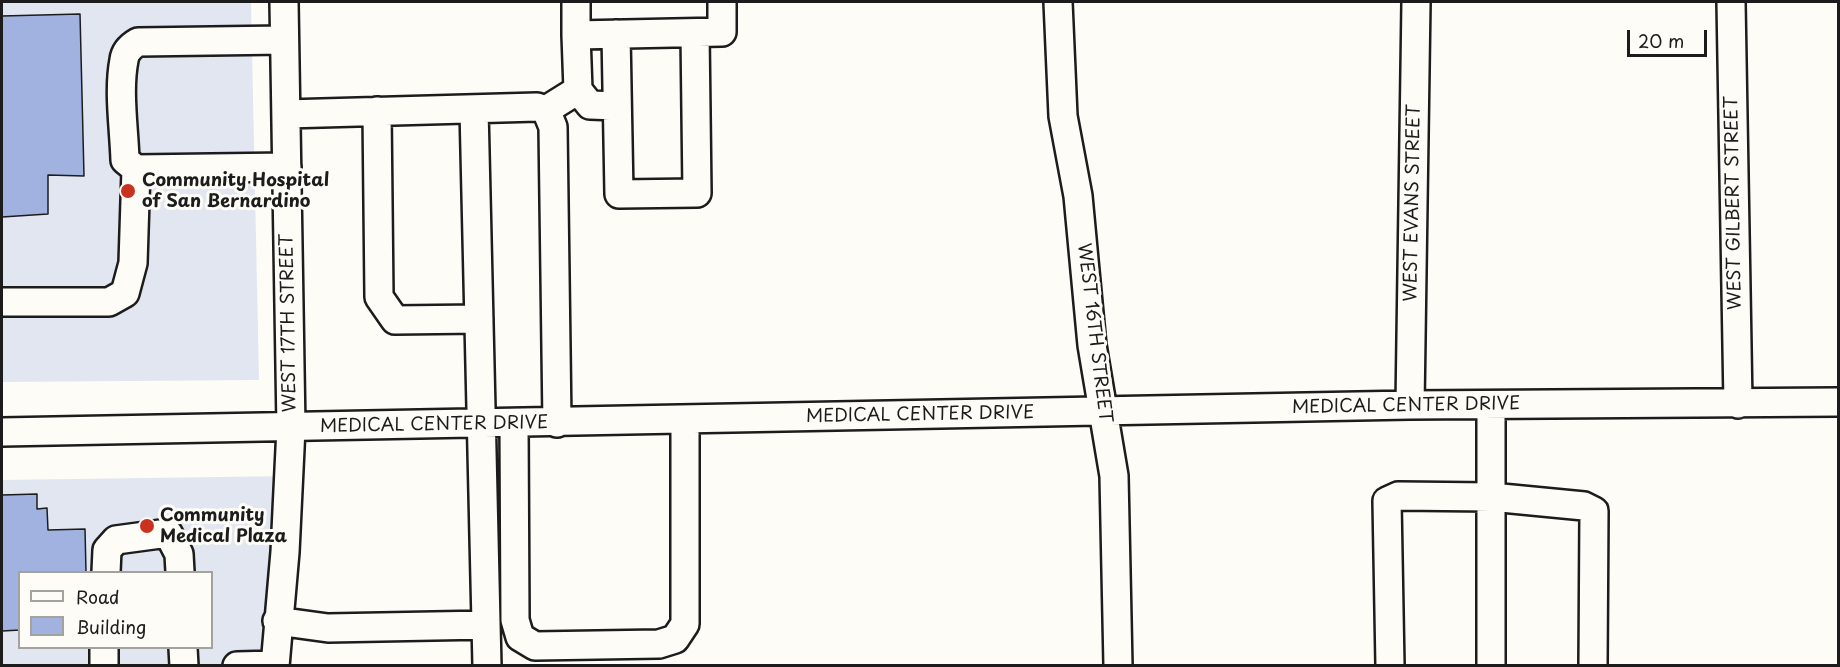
<!DOCTYPE html>
<html>
<head>
<meta charset="utf-8">
<style>
	body { margin:0 }
	#map { position:relative; width:1840px; height:667px; overflow:hidden; background:#fdfcf7; font-family:"Playpen Sans",sans-serif }
	canvas { display:block }
	.frame { position:absolute; inset:0; border:3px solid #1c1c1c; pointer-events:none }
	.legend { position:absolute; left:18px; top:571px; width:195px; height:78px; box-sizing:border-box; background:#fdfcf7; border:2px solid #a3a29f; margin:0; padding:8px 10px; list-style:none; font-size:18px; color:#1c1c1c }
	.legend li { display:flex; align-items:center; gap:12px; height:30px }
	.legend b { width:30px; border:2px solid #a3a29f }
	.scale { position:absolute; left:1627px; top:30px; width:80px; height:27px; box-sizing:border-box; border:3px solid #1c1c1c; border-top:0; padding-left:8px; font-size:18px; line-height:21px; white-space:nowrap; color:#1c1c1c; -webkit-text-stroke:4px #fdfcf7; paint-order:stroke }
</style>
</head>
<body>
<div id="map">
<canvas width="1840" height="667"></canvas>
<div class="frame"></div>
<ul class="legend">
<li><b style="height:8px;background:#fdfcf7"></b>Road</li>
<li><b style="height:16px;background:#a1b1e0"></b>Building</li>
</ul>
<div class="scale">20 m</div>
</div>
<script>
const c = document.querySelector('canvas').getContext('2d');
c.lineJoin = 'round';
function paint(path, color) {
  c.fillStyle = color;
  c.fill(path, 'evenodd');
}
function strokePath(path, color, width, dash) {
  c.strokeStyle = color;
  c.lineWidth = width;
  c.lineCap = dash ? 'butt' : 'round';
  c.setLineDash(dash || []);
  c.stroke(path);
}
function drawText(font, color, halo, rows, align = 'center') {
  c.font = font + ' "Playpen Sans",sans-serif';
  c.lineWidth = 6;
  c.setLineDash([]);
  c.textBaseline = 'middle';
  c.strokeStyle = halo;
  c.fillStyle = color;
  for (const [text, x, y, turn = 0] of rows) {
    c.save();
    c.translate(x, y);
    c.rotate((+turn || 0) * Math.PI / 180);
    c.textAlign = isNaN(turn) ? turn : align;
    if (halo) c.strokeText(text, 0, 0);
    c.fillText(text, 0, 0);
    c.restore();
  }
}
paint(new Path2D(`
	M 2,2 L 251,2 L 259,380 L 2,382 Z
	M 293,476 L 292,665 L 2,665 L 2,480 ZM 20,572 L 212,572 L 212,648 L 20,648 Z`), '#e1e6f0');
const building = new Path2D(`
	M 80,14 L 84,176 L 48,175 L 48,214 L 2,217 L 2,16 Z
	M 37,494 L 37,509 L 47,508 L 48,530 L 85,529 L 86,572 L 20,572 L 20,630 L 2,631 L 2,495 Z`);
paint(building, '#a1b1e0');
strokePath(building, '#1c1c1c', 1.5);
const minor = new Path2D(`
	M 576,2 L 576,35 L 722,32 L 722,2
	M 1058,2 L 1063,116 L 1078,196 L 1092,345 L 1114,476 L 1118,666
	M 1731,2 L 1738,404
	M 616,34 L 619,194 L 697,193 L 695,33
	M 284,40 L 138,42 C 131,46 125,51 124,60 C 118,91 124,128 125,160 L 136,169 L 287,167
	M 578,90 L 590,105 L 617,106
	M 474,109 L 487,666
	M 546,110 L 578,90 L 576,35
	M 377,111 L 379,297 L 395,320 L 479,319
	M 286,114 L 537,107 L 546,110 L 553,127 L 557,423
	M 2,302 L 109,302 L 125,293 L 133,263 L 136,169
	M 1410,405 L 1416,2
	M 1491,405 L 1491,497 L 1584,506 L 1594,511 L 1593,666
	M 514,423 L 515,620 L 520,637 L 535,646 L 659,644 L 675,639 L 685,624 L 685,420
	M 2,432 L 1410,405 L 1838,402
	M 106,572 L 107,550 L 116,540 L 168,533 L 179,554 L 180,572
	M 277,621 L 328,628 L 486,625
	M 104,648 L 104,666
	M 183,648 L 184,666
	M 237,666 L 275,665
	M 275,666 L 285,552 L 291,428 L 284,2
	M 1390,666 L 1387,501 L 1398,496 L 1491,497 L 1491,666`);
strokePath(minor, '#1c1c1c', 32);
strokePath(minor, '#fdfcf7', 27);
for (const [x, y, r, color] of [
	[128,191,8,"#c8321e"],
	[147,526,8,"#c8321e"]
]) {
  const dot = new Path2D();
  dot.arc(x, y, r, 0, 2 * Math.PI);
  c.fillStyle = color;
  c.fill(dot);
  strokePath(dot, '#fdfcf7', 2);
}
drawText('bold 18px', '#1c1c1c', '#fdfcf7', [
	["Community Hospital",142,181],
	["of San Bernardino",142,202],
	["Community",160,516],
	["Medical Plaza",160,537]
], 'left');
drawText('18px', '#1c1c1c', '#fdfcf7', [
	["WEST EVANS STREET",1413,203,-89],
	["WEST GILBERT STREET",1734,203,-91],
	["WEST 17TH STREET",289,323,-91],
	["WEST 16TH STREET",1094,333,83],
	["MEDICAL CENTER DRIVE",1406,406,-1],
	["MEDICAL CENTER DRIVE",920,415,-1],
	["MEDICAL CENTER DRIVE",434,425,-1]
]);
</script>
</body>
</html>
